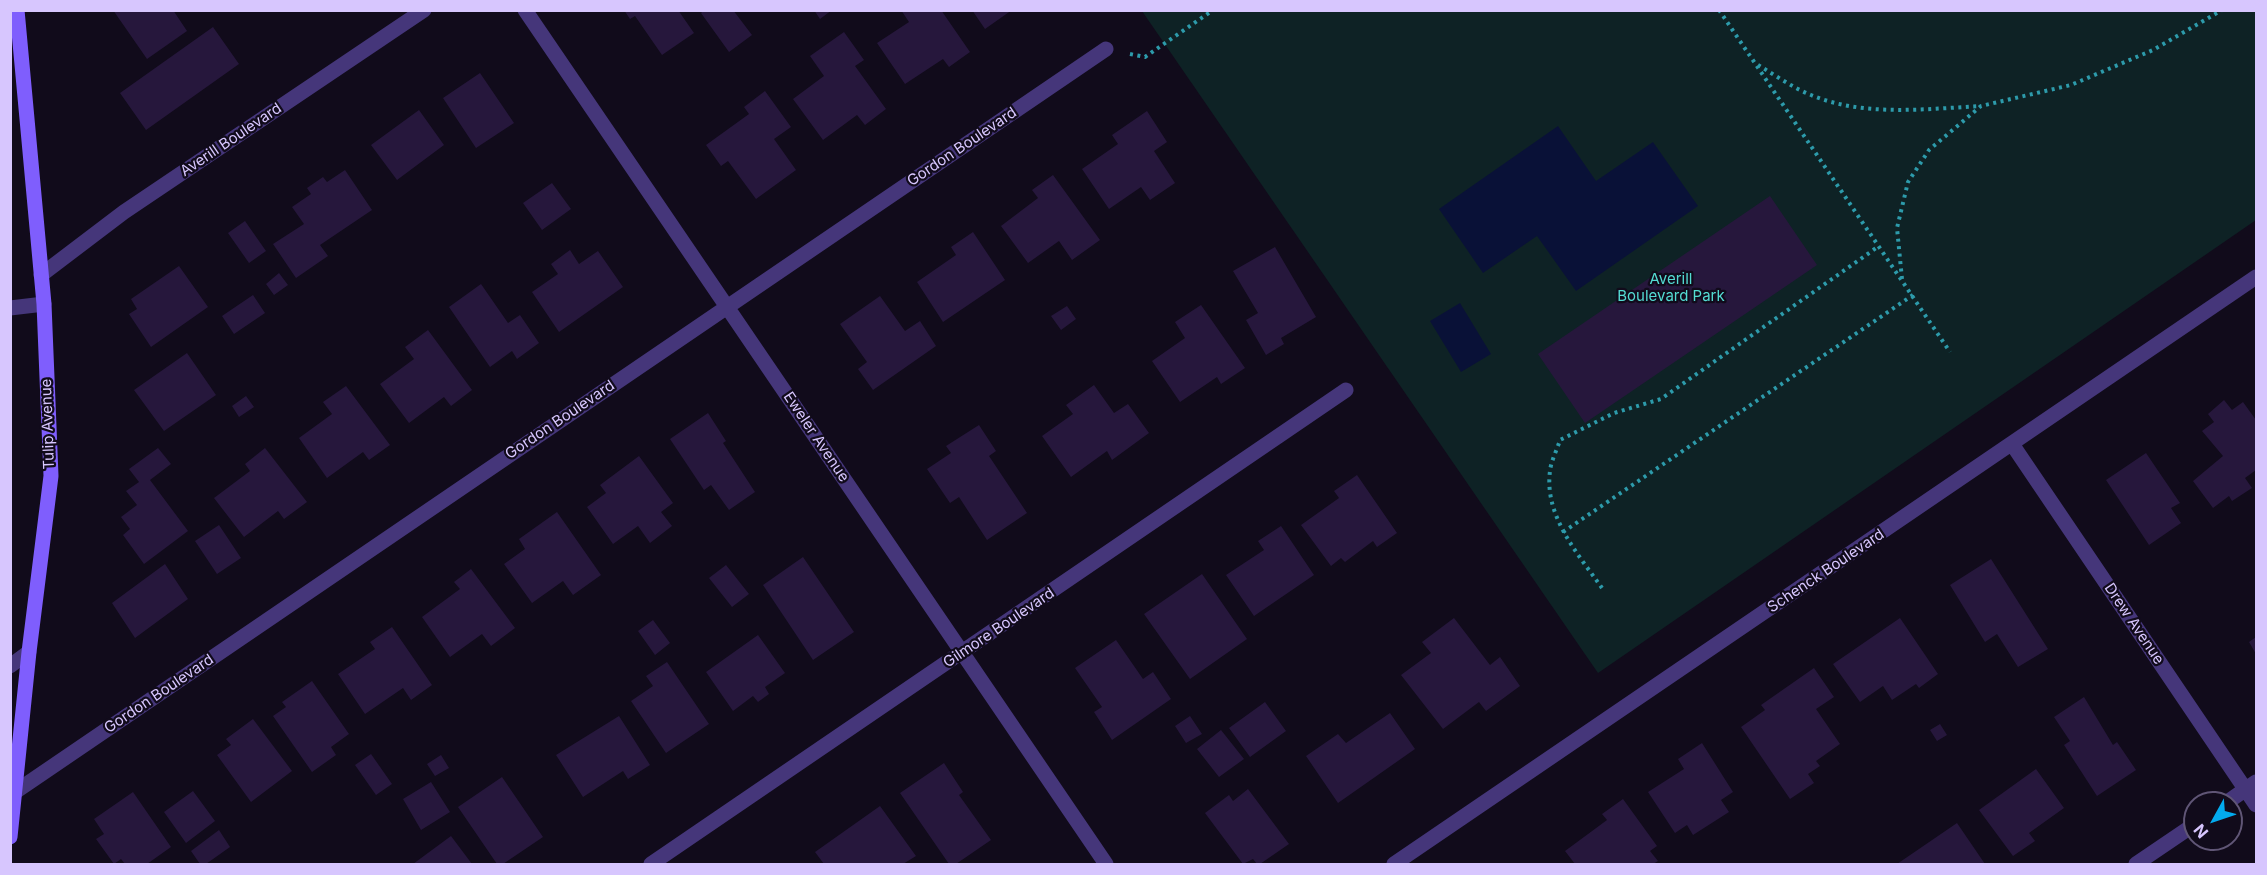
<!DOCTYPE html>
<html>
<head>
<meta charset="utf-8">
<style>
	body { margin:0 }
	#map { position:relative; width:2267px; height:875px; overflow:hidden; background:#110b1b; font-family:Inter,sans-serif }
	canvas { display:block }
	.frame { position:absolute; inset:0; border:12px solid #d7c6fe; pointer-events:none }
	.north { position:absolute; left:2183px; top:791px; width:60px; height:60px; box-sizing:border-box; background:#110b1b; border:2px solid #605676; border-radius:50%; rotate:230deg; font-size:16px; font-weight:700; line-height:24px; text-align:center; color:#d7c6fe }
	.north::after { content:''; display:block; margin:auto; width:21px; height:27px; background:#03abee; clip-path:polygon(50% 0,100% 100%,50% 72%,0 100%) }
</style>
</head>
<body>
<div id="map">
<canvas width="2267" height="875"></canvas>
<div class="frame"></div>
<div class="north">N</div>
</div>
<script>
const c = document.querySelector('canvas').getContext('2d');
c.lineJoin = 'round';
function paint(path, color) {
  c.fillStyle = color;
  c.fill(path, 'evenodd');
}
function strokePath(path, color, width, dash) {
  c.strokeStyle = color;
  c.lineWidth = width;
  c.lineCap = dash ? 'butt' : 'round';
  c.setLineDash(dash || []);
  c.stroke(path);
}
function drawText(font, color, halo, rows, align = 'center') {
  c.font = font + ' Inter,sans-serif';
  c.lineWidth = 4.5;
  c.setLineDash([]);
  c.textBaseline = 'middle';
  c.strokeStyle = halo;
  c.fillStyle = color;
  for (const [text, x, y, turn = 0] of rows) {
    c.save();
    c.translate(x, y);
    c.rotate((+turn || 0) * Math.PI / 180);
    c.textAlign = isNaN(turn) ? turn : align;
    if (halo) c.strokeText(text, 0, 0);
    c.fillText(text, 0, 0);
    c.restore();
  }
}
paint(new Path2D(`
	M 1142,11 L 2256,11 L 2256,220 L 1598,673 Z`), '#0e2225');
paint(new Path2D(`
	M 1558,126 L 1596,181 L 1653,142 L 1698,206 L 1576,291 L 1537,236 L 1483,273 L 1439,209 Z
	M 1460,303 L 1491,354 L 1461,372 L 1430,321 Z`), '#091137');
paint(new Path2D(`
	M 113,10 L 173,10 L 187,31 L 147,59 Z
	M 624,10 L 678,10 L 694,33 L 662,55 L 635,16 L 630,19 Z
	M 704,10 L 733,10 L 752,35 L 729,52 L 701,13 Z
	M 814,10 L 832,10 L 820,19 Z
	M 901,10 L 941,10 L 970,52 L 949,67 L 943,59 L 905,84 L 877,43 L 909,22 Z
	M 972,10 L 1012,10 L 985,29 Z
	M 213,27 L 239,64 L 146,130 L 120,93 Z
	M 844,32 L 864,60 L 855,66 L 886,109 L 865,125 L 857,115 L 823,140 L 793,99 L 824,76 L 810,56 Z
	M 480,73 L 514,123 L 476,148 L 443,98 Z
	M 765,91 L 791,127 L 774,139 L 796,170 L 756,199 L 728,161 L 721,166 L 706,145 L 749,114 L 744,107 Z
	M 419,110 L 444,145 L 397,180 L 371,145 Z
	M 1147,111 L 1167,142 L 1154,151 L 1175,183 L 1150,200 L 1141,187 L 1109,209 L 1082,169 L 1118,144 L 1112,135 Z
	M 345,170 L 372,210 L 320,245 L 328,256 L 296,278 L 273,244 L 304,224 L 292,207 L 311,194 L 307,188 L 323,177 L 327,182 Z
	M 1053,175 L 1100,240 L 1072,260 L 1059,241 L 1028,263 L 1001,226 L 1038,198 L 1032,190 Z
	M 552,183 L 571,209 L 542,230 L 523,203 Z
	M 1770,196 L 1817,265 L 1585,423 L 1538,354 Z
	M 245,221 L 266,251 L 249,263 L 228,233 Z
	M 973,232 L 1005,280 L 943,322 L 917,282 L 956,255 L 951,247 Z
	M 1275,247 L 1316,317 L 1281,338 L 1284,344 L 1266,355 L 1246,320 L 1258,313 L 1233,271 Z
	M 570,250 L 579,264 L 598,251 L 623,287 L 559,332 L 532,292 L 558,274 L 551,264 Z
	M 179,266 L 208,307 L 151,347 L 129,314 L 137,309 L 131,299 Z
	M 279,273 L 288,285 L 274,295 L 266,284 Z
	M 481,284 L 508,323 L 520,315 L 539,343 L 517,359 L 512,351 L 490,367 L 449,307 Z
	M 253,295 L 265,313 L 234,334 L 222,316 Z
	M 880,296 L 905,331 L 920,321 L 936,346 L 873,390 L 858,369 L 867,362 L 840,324 Z
	M 1201,305 L 1245,368 L 1221,384 L 1217,377 L 1180,402 L 1152,361 L 1185,338 L 1175,322 Z
	M 1067,306 L 1076,319 L 1061,330 L 1051,316 Z
	M 428,330 L 472,390 L 451,406 L 444,397 L 409,423 L 380,384 L 414,359 L 405,347 Z
	M 187,353 L 216,395 L 164,431 L 134,390 Z
	M 1094,385 L 1114,413 L 1128,404 L 1149,433 L 1112,460 L 1107,451 L 1071,477 L 1042,436 L 1073,414 L 1066,405 Z
	M 346,386 L 390,445 L 369,460 L 363,452 L 327,478 L 299,438 L 332,414 L 323,402 Z
	M 246,396 L 254,407 L 239,417 L 232,406 Z
	M 2224,400 L 2232,410 L 2243,402 L 2256,420 L 2256,470 L 2245,478 L 2252,488 L 2232,501 L 2229,496 L 2213,508 L 2193,481 L 2223,456 L 2202,431 L 2214,422 L 2208,414 Z
	M 708,413 L 726,441 L 723,443 L 755,492 L 729,510 L 711,485 L 704,490 L 670,439 Z
	M 979,425 L 996,451 L 989,456 L 1027,513 L 987,540 L 959,497 L 950,503 L 927,469 L 951,453 L 946,446 Z
	M 158,448 L 171,464 L 150,480 L 188,531 L 144,564 L 123,535 L 130,529 L 121,517 L 137,505 L 126,491 L 139,482 L 129,469 Z
	M 265,448 L 307,502 L 284,519 L 278,511 L 244,537 L 214,498 L 250,471 L 245,464 Z
	M 2146,453 L 2180,503 L 2171,508 L 2181,523 L 2149,545 L 2106,480 Z
	M 639,456 L 673,503 L 661,512 L 672,526 L 650,543 L 638,526 L 613,544 L 587,507 L 606,493 L 600,485 Z
	M 1357,475 L 1397,533 L 1377,547 L 1373,541 L 1345,562 L 1341,558 L 1331,566 L 1301,525 L 1339,498 L 1334,491 Z
	M 557,512 L 601,575 L 573,595 L 563,581 L 532,603 L 504,564 L 525,549 L 519,539 Z
	M 219,525 L 241,558 L 217,574 L 195,541 Z
	M 1281,526 L 1314,575 L 1254,616 L 1226,575 L 1264,550 L 1258,541 Z
	M 803,557 L 854,632 L 813,660 L 763,585 Z
	M 1991,559 L 2048,649 L 2018,667 L 1997,634 L 1985,642 L 1950,585 Z
	M 165,564 L 188,599 L 135,638 L 112,603 Z
	M 726,565 L 749,594 L 732,607 L 709,578 Z
	M 471,569 L 515,628 L 491,646 L 482,634 L 450,657 L 422,617 L 460,589 L 454,582 Z
	M 1202,574 L 1247,639 L 1190,679 L 1144,614 Z
	M 1454,618 L 1490,665 L 1500,657 L 1520,686 L 1486,711 L 1479,702 L 1443,729 L 1401,675 L 1431,653 L 1422,642 Z
	M 1900,618 L 1938,674 L 1919,688 L 1916,684 L 1892,700 L 1883,686 L 1860,702 L 1833,664 Z
	M 653,620 L 670,643 L 655,655 L 638,631 Z
	M 392,627 L 432,685 L 411,700 L 403,688 L 365,714 L 338,674 L 375,649 L 370,642 Z
	M 758,635 L 785,673 L 765,687 L 769,694 L 758,702 L 753,696 L 733,711 L 706,672 Z
	M 2256,637 L 2256,654 L 2249,642 Z
	M 1116,640 L 1143,679 L 1153,672 L 1171,699 L 1112,740 L 1094,712 L 1102,707 L 1075,668 Z
	M 667,662 L 709,724 L 666,753 L 631,701 L 653,686 L 646,676 Z
	M 1814,668 L 1834,697 L 1816,709 L 1840,744 L 1816,761 L 1820,766 L 1808,774 L 1814,783 L 1790,799 L 1741,727 L 1765,710 L 1761,705 Z
	M 312,681 L 349,734 L 331,747 L 336,755 L 312,772 L 273,716 L 286,707 L 282,702 Z
	M 2084,697 L 2113,745 L 2117,742 L 2136,770 L 2097,796 L 2064,745 L 2070,741 L 2054,717 Z
	M 1265,702 L 1286,731 L 1250,757 L 1229,728 Z
	M 1390,713 L 1415,749 L 1338,803 L 1306,756 L 1338,734 L 1346,743 Z
	M 619,716 L 650,765 L 628,779 L 623,771 L 583,797 L 556,755 Z
	M 1190,716 L 1202,734 L 1186,743 L 1175,726 Z
	M 253,719 L 292,771 L 251,802 L 217,755 L 231,745 L 226,739 Z
	M 1940,724 L 1947,735 L 1937,741 L 1930,730 Z
	M 1221,730 L 1244,759 L 1219,777 L 1197,749 Z
	M 1702,743 L 1733,792 L 1721,800 L 1729,812 L 1693,835 L 1687,825 L 1675,833 L 1648,792 L 1684,769 L 1678,759 Z
	M 371,754 L 392,784 L 376,795 L 355,765 Z
	M 441,755 L 449,768 L 435,776 L 427,764 Z
	M 944,763 L 963,792 L 959,795 L 991,840 L 956,864 L 949,864 L 900,793 Z
	M 2036,769 L 2064,808 L 2029,833 L 2035,841 L 2013,856 L 1979,810 Z
	M 502,777 L 543,837 L 503,864 L 497,864 L 458,807 Z
	M 431,782 L 450,812 L 421,830 L 403,799 Z
	M 1248,789 L 1289,844 L 1260,864 L 1257,864 L 1253,859 L 1243,864 L 1205,813 L 1229,795 L 1233,801 Z
	M 193,791 L 215,821 L 186,843 L 164,812 Z
	M 133,792 L 171,847 L 147,864 L 125,864 L 121,859 L 114,864 L 96,839 L 104,834 L 94,819 Z
	M 1623,799 L 1657,846 L 1650,851 L 1658,861 L 1653,864 L 1575,864 L 1565,851 L 1607,820 L 1602,814 Z
	M 880,806 L 916,856 L 903,864 L 824,864 L 815,852 Z
	M 1957,823 L 1985,864 L 1897,864 Z
	M 219,830 L 230,847 L 206,864 L 200,864 L 191,851 Z
	M 451,836 L 472,864 L 413,864 Z`), '#26173c');
strokePath(new Path2D(`
	M 1719,10 L 1950,352
	M 1130,54 L 1145,57 L 1213,10
	M 1758,65 C 1775,75 1793,88 1811,95 C 1863,117 1925,109 1981,106
	M 1902,279 L 1897,228 L 1908,182 L 1929,150 L 1981,106 L 2071,85 L 2153,50 L 2222,10
	M 1563,532 L 1913,295
	M 1602,588 C 1578,554 1544,516 1550,471 C 1551,461 1557,450 1560,440 L 1614,413 L 1661,399 L 1879,246`), '#2d9bab', 4, [3, 4.5]);
strokePath(new Path2D(`
	M 525,10 L 1106,864
	M 41,275 L 124,212 L 424,10
	M 10,308 L 44,304
	M 2012,444 L 2256,805
	M 10,666 L 29,652
	M 15,792 L 1106,49
	M 2226,803 L 2256,782
	M 651,864 L 1346,390
	M 1394,864 L 2256,277
	M 2136,864 L 2195,824`), '#45367a', 15);
strokePath(new Path2D(`
	M 10,837 L 29,652 L 51,476 L 44,304 L 17,10`), '#7f5efd', 15);
drawText('15px', '#d7c6fe', '#110b1b', [
	["Averill Boulevard",231,140,-34],
	["Gordon Boulevard",962,147,-34],
	["Gordon Boulevard",560,420,-34],
	["Tulip Avenue",48,424,-92],
	["Eweler Avenue",816,437,56],
	["Schenck Boulevard",1826,571,-34],
	["Drew Avenue",2134,624,56],
	["Gilmore Boulevard",999,628,-34],
	["Gordon Boulevard",159,694,-34]
]);
drawText('15px', '#54dcd3', '#110b1b', [
	["Averill",1671,279],
	["Boulevard Park",1671,296]
]);
</script>
</body>
</html>
